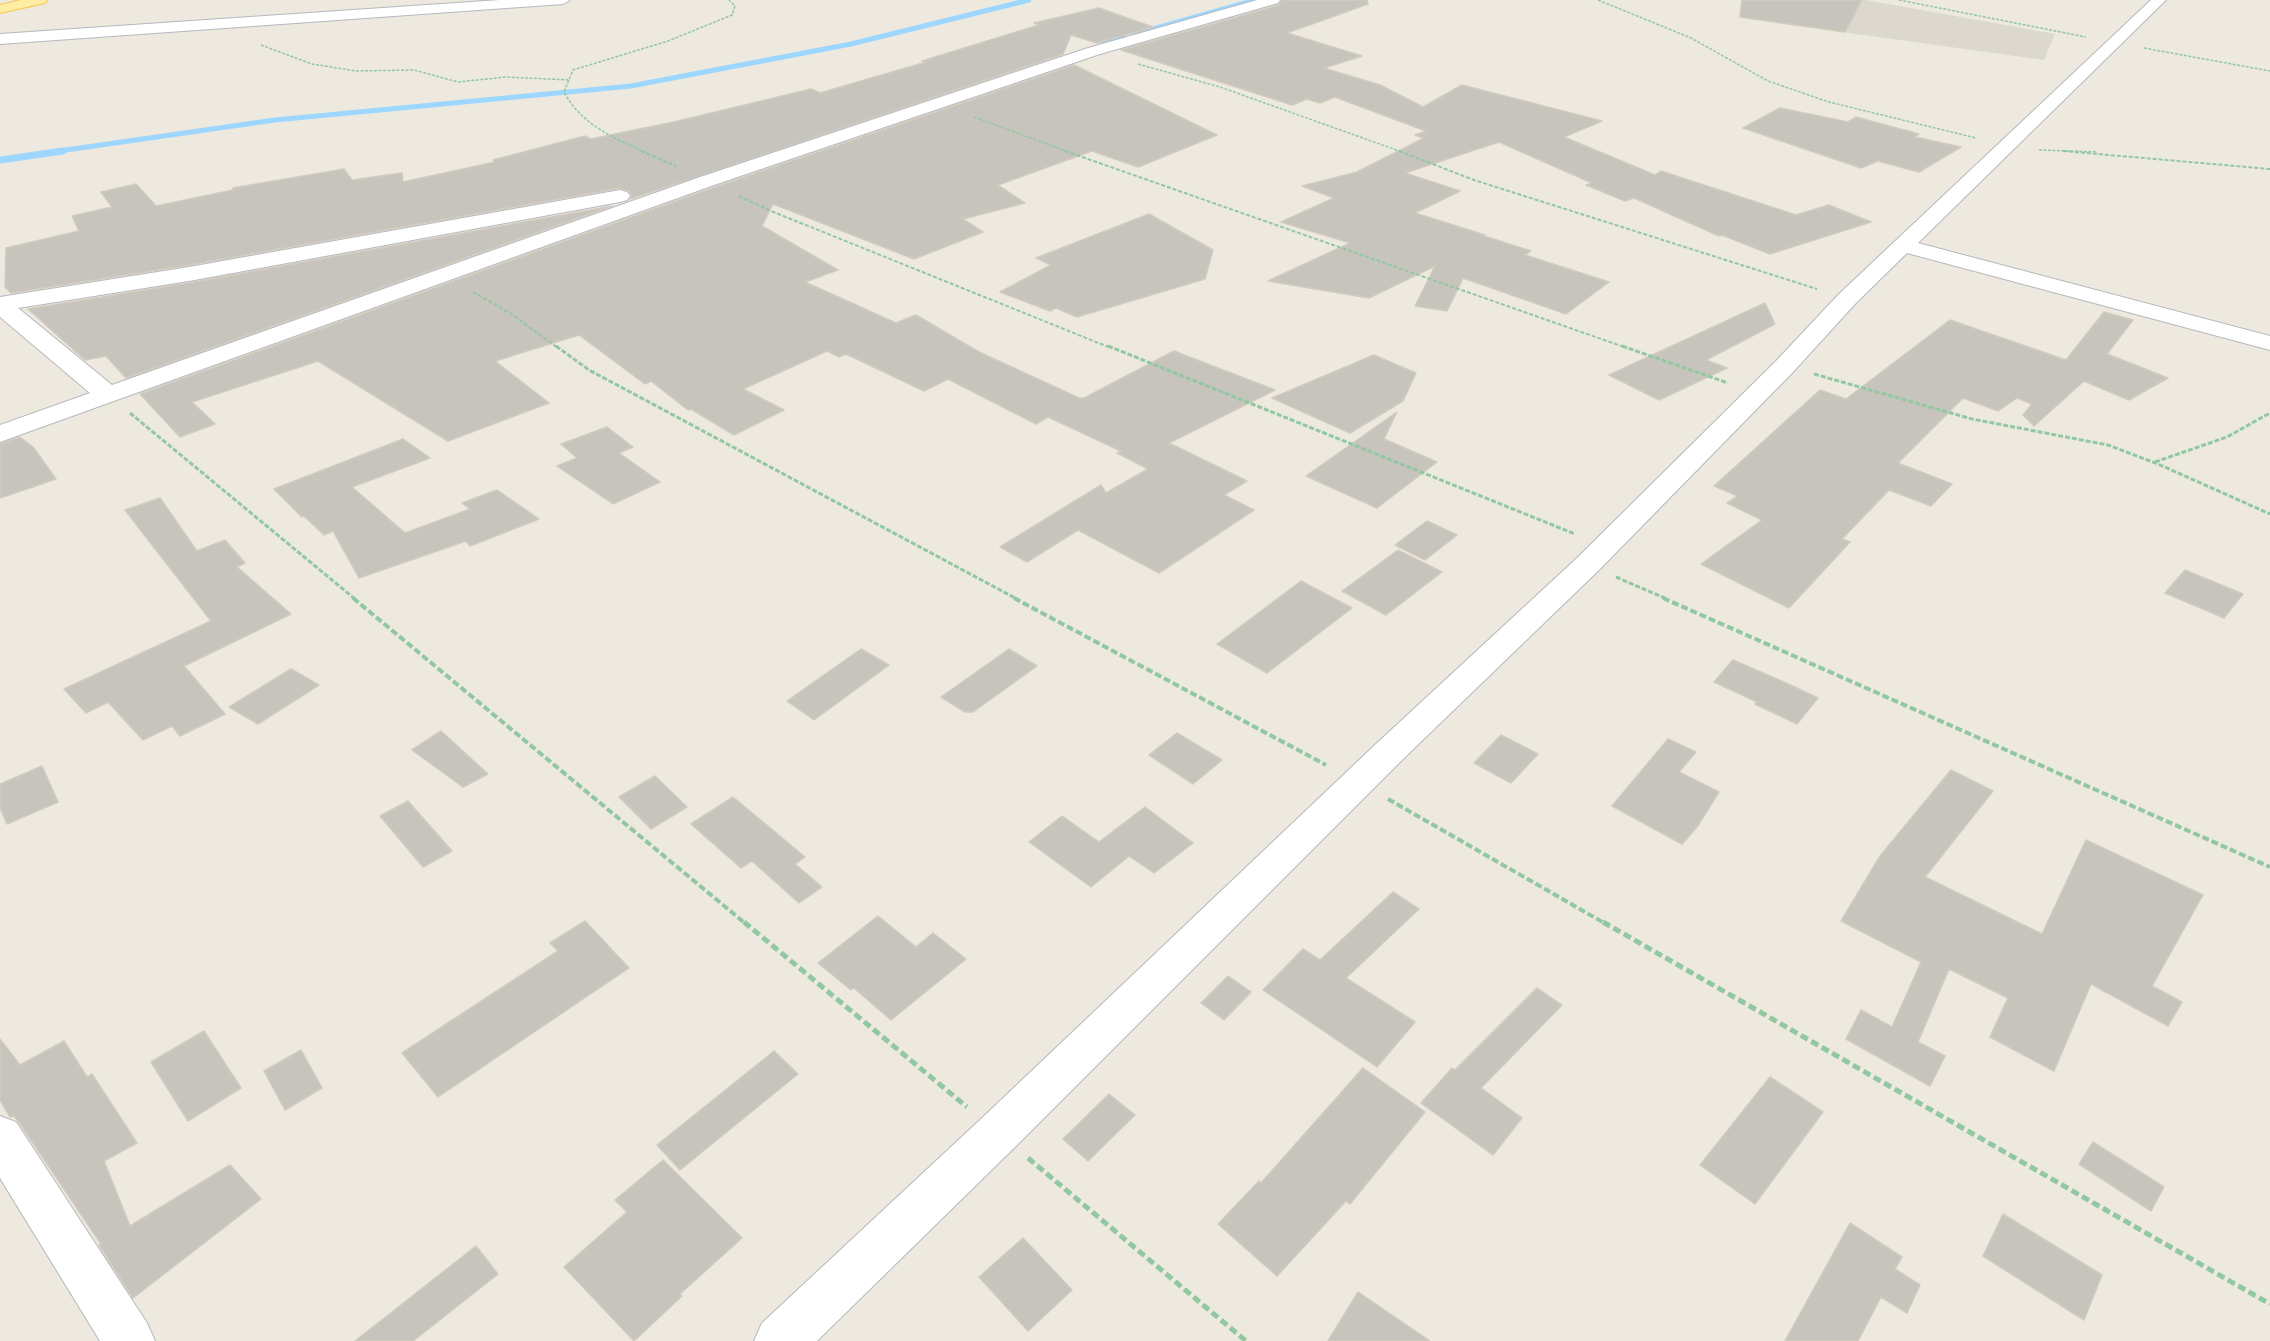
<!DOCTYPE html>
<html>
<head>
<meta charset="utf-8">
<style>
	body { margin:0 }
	canvas { display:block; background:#ede9df }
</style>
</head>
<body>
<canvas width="2270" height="1341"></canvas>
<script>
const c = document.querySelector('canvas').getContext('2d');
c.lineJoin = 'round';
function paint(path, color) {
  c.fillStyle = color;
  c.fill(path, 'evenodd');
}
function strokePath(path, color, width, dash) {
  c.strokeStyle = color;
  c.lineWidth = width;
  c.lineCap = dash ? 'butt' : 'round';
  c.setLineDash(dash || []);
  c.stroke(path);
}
paint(new Path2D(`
	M 1760,0 L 1866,0 L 2055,34 L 2044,60 L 1741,18 Z`), '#dcd8ce');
strokePath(new Path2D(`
	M 1135,34 L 1255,0
	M 1103,44 L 1124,37
	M 52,152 L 275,120 L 631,86 L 851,44 L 1029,0
	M 772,152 L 803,142`), '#9dd6ff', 5);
strokePath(new Path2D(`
	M 0,160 L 63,151
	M 706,175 L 777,151`), '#9dd6ff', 7);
const building = new Path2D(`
	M 1282,0 L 1367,0 L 1368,4 L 1287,33 L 1362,56 L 1324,68 L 1380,85 L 1423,107 L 1462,85 L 1602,121 L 1564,137 L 1655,175 L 1661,171 L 1796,215 L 1829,205 L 1871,222 L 1770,254 L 1722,235 L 1719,236 L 1634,198 L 1625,201 L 1586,185 L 1592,183 L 1499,142 L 1405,173 L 1460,191 L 1415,213 L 1485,235 L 1484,236 L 1531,251 L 1525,255 L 1609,282 L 1566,314 L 1463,278 L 1447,311 L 1415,306 L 1435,266 L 1369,298 L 1268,281 L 1350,243 L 1281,222 L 1334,198 L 1302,186 L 1357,172 L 1424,138 L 1415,135 L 1426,131 L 1335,97 L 1320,103 L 1307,99 L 1292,105 L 1121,50 L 1279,5 Z
	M 1742,0 L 1862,0 L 1845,32 L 1740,17 Z
	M 1099,8 L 1153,27 L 1097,43 L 1071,35 L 1063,54 L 630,199 L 632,196 L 629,191 L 620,188 L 189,265 L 11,293 L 5,287 L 6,248 L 79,231 L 72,216 L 112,207 L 101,192 L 136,184 L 156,206 L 233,190 L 233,188 L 344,169 L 352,180 L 402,173 L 403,182 L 495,162 L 493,160 L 585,136 L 591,139 L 678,121 L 811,89 L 820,93 L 926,62 L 922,61 L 1039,25 L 1034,23 Z
	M 1074,65 L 1217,135 L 1138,167 L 1092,151 L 998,185 L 1025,203 L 963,219 L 983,232 L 914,259 L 773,204 L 762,226 L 838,270 L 805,282 L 896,323 L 916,315 L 979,352 L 1079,398 L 1084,398 L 1174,351 L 1275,390 L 1169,443 L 1247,481 L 1224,495 L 1254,510 L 1159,573 L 1078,530 L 1027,562 L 1000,547 L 1101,485 L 1106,493 L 1148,469 L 1117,453 L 1121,451 L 1048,417 L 1036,424 L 948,379 L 924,391 L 846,354 L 839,357 L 827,351 L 743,389 L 784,410 L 734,435 L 691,409 L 688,410 L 651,381 L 645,384 L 579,335 L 495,361 L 549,403 L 448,441 L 318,361 L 192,402 L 215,424 L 180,437 L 140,394 L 715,187 Z
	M 1780,108 L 1848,122 L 1856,117 L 1919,134 L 1915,137 L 1961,147 L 1919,172 L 1878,161 L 1861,168 L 1743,128 Z
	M 612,206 L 126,378 L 106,356 L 85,360 L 28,309 L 189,283 Z
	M 1149,214 L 1213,250 L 1205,279 L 1077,317 L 1056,308 L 1050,311 L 1000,292 L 1051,265 L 1036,258 Z
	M 1765,303 L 1775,324 L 1706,360 L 1727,368 L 1659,400 L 1609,375 Z
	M 2104,312 L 2133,320 L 2107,354 L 2168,378 L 2129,400 L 2084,381 L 2034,426 L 2023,415 L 2032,404 L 2017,398 L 1998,411 L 1963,398 L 1898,463 L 1952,484 L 1931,506 L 1889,490 L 1842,539 L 1850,542 L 1789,608 L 1701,564 L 1762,520 L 1727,503 L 1738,496 L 1714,486 L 1820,390 L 1846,399 L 1950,320 L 2066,360 Z
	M 1374,355 L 1416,373 L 1403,401 L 1350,433 L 1272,398 Z
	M 1397,412 L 1384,439 L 1437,462 L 1377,508 L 1306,476 Z
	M 607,427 L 633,447 L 619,453 L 660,482 L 613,504 L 557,466 L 577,458 L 561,444 Z
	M 20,437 L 33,447 L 56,479 L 0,498 L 0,444 Z
	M 403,439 L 430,458 L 352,487 L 405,533 L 470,509 L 462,503 L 497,490 L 539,519 L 470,546 L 466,541 L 359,578 L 333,531 L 324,535 L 304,516 L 302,517 L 274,489 Z
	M 160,498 L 197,551 L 225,540 L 245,563 L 237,567 L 291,614 L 184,666 L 225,714 L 180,736 L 172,726 L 143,740 L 108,702 L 86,713 L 64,689 L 211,621 L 125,510 Z
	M 1427,521 L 1457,535 L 1425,560 L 1395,545 Z
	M 1398,550 L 1442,572 L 1386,615 L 1342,591 Z
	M 2185,570 L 2243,594 L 2224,618 L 2165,593 Z
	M 1301,581 L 1352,608 L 1267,673 L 1217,644 Z
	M 861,649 L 889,665 L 814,720 L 787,701 Z
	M 1009,649 L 1037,666 L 973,712 L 965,712 L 941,697 Z
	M 1733,660 L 1786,683 L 1818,698 L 1797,724 L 1755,704 L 1757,702 L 1714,682 Z
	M 291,669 L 319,685 L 258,724 L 229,707 Z
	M 441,731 L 488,774 L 463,787 L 412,750 Z
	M 1177,733 L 1222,760 L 1193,784 L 1149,755 Z
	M 1501,735 L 1538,754 L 1511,783 L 1474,763 Z
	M 1668,739 L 1696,752 L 1679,772 L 1719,792 L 1697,827 L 1682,844 L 1612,806 Z
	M 42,766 L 58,802 L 7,824 L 0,808 L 0,784 Z
	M 1951,770 L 1993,791 L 1925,877 L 2042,934 L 2086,840 L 2203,895 L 2152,986 L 2182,1002 L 2168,1026 L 2091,984 L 2054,1071 L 1990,1037 L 2008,998 L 1949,969 L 1918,1042 L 1945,1056 L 1930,1086 L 1846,1039 L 1861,1010 L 1892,1027 L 1921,962 L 1841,921 L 1880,856 Z
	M 655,776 L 687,807 L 651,829 L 619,797 Z
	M 733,797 L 805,857 L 795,864 L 822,887 L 799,903 L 752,861 L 741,868 L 691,824 Z
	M 408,801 L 452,851 L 423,867 L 380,816 Z
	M 1145,807 L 1193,843 L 1154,873 L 1129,856 L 1091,887 L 1029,842 L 1062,816 L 1099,842 Z
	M 1393,892 L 1419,909 L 1346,978 L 1415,1022 L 1377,1067 L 1263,990 L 1303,949 L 1320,960 Z
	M 878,916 L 916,947 L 933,933 L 966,959 L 891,1020 L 854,988 L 851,990 L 818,963 Z
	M 585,921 L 629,968 L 438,1097 L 402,1053 L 558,951 L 550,943 Z
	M 1228,976 L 1251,992 L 1224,1020 L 1201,1003 Z
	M 1537,988 L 1562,1005 L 1481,1088 L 1522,1118 L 1493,1155 L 1421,1103 L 1452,1068 L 1455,1070 Z
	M 204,1031 L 241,1088 L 188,1121 L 151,1062 Z
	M 0,1039 L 20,1065 L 64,1041 L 87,1077 L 92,1074 L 137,1143 L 104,1161 L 130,1226 L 230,1165 L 261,1199 L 133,1298 L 99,1245 L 101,1244 L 18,1121 L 14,1116 L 10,1117 L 0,1100 Z
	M 301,1050 L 322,1088 L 285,1110 L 264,1071 Z
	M 774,1051 L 798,1074 L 680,1170 L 657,1145 Z
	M 1363,1068 L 1425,1112 L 1350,1204 L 1346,1201 L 1277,1276 L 1218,1224 L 1259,1181 L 1261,1183 Z
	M 1770,1077 L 1823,1112 L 1755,1204 L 1700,1165 Z
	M 1109,1094 L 1135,1115 L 1088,1161 L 1063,1139 Z
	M 2093,1142 L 2164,1187 L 2151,1211 L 2079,1164 Z
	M 663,1160 L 742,1238 L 680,1294 L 682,1296 L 634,1341 L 564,1267 L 627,1212 L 615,1200 Z
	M 2003,1214 L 2102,1275 L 2084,1320 L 1983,1256 Z
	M 1850,1223 L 1902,1257 L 1895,1269 L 1920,1285 L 1907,1313 L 1881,1297 L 1858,1341 L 1785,1341 Z
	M 1023,1238 L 1072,1290 L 1028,1331 L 979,1277 Z
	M 476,1246 L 498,1274 L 413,1341 L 355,1341 Z
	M 1358,1292 L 1430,1341 L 1328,1341 Z`);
paint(building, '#c7c4bd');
strokePath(building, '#d1cbbe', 1.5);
const minor = new Path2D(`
	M 500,0 L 570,0 L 563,4 L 0,44 L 0,34 Z
	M 1257,0 L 1280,0 L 1278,3 L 1100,54 L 714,185 L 0,442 L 0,425 L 90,393 L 0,317 L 0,297 L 189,267 L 620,190 L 627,192 L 630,196 L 627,200 L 620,202 L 189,281 L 18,308 L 112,385 L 700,177 L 1088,48 Z
	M 2151,0 L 2166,0 L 1918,243 L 2270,336 L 2270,350 L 1907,253 L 1855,304 L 1794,371 L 1599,570 L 1401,761 L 1014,1148 L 817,1341 L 754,1341 L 762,1323 L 982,1118 L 1377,743 L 1577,558 L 1776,361 L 1839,294 Z
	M 0,1116 L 16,1122 L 147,1323 L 155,1341 L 100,1341 L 0,1178 Z`);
const major = new Path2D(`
	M 21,0 L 47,0 L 45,3 L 0,13 L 0,5 Z`);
strokePath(minor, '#b5b8bd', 2);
strokePath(major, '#f8c54d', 2);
strokePath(new Path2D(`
	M 1598,0 L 1691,38 L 1768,81 L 1829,102 L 1976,138
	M 1899,0 L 2086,37
	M 261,45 L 312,64 L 356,71 L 414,70 L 458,82 L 506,77 L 569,80
	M 2144,48 L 2270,71
	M 1138,64 L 1220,87 L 1402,152
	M 974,117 L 1069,152
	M 2039,150 L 2098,152
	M 645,152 C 613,138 581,124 564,92 L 573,70 L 668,41 L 732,15 L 735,6 L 729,0`), '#92c8a1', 1.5, [3, 1.5]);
strokePath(new Path2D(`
	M 641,151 L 676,166
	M 1065,151 L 1627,348
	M 1399,151 L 1474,180 L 1817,289
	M 2063,151 L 2270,169
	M 739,196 L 771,211 L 1111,348
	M 473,292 L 510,313 L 558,348`), '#92c8a1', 2, [4, 2]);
strokePath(new Path2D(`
	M 556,346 L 589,370 L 1017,599
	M 1108,346 L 1575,534
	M 1622,346 L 1728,383
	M 1814,374 L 1972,419 L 2108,445 L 2158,464 L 2270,514
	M 130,413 L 355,599
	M 2155,462 L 2227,437 L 2270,413
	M 1616,577 L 1667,599`), '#92c8a1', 3, [5, 2]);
strokePath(new Path2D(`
	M 353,598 L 746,924
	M 1014,598 L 1326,765
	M 1663,598 L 2270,867
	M 1388,799 L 1606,924`), '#92c8a1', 4, [7, 3]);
strokePath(new Path2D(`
	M 744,922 L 967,1107
	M 1603,922 L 2270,1304
	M 1028,1158 L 1246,1341`), '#92c8a1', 5, [8, 4]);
paint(minor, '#fff');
paint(major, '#ffeea2');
</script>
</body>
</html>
